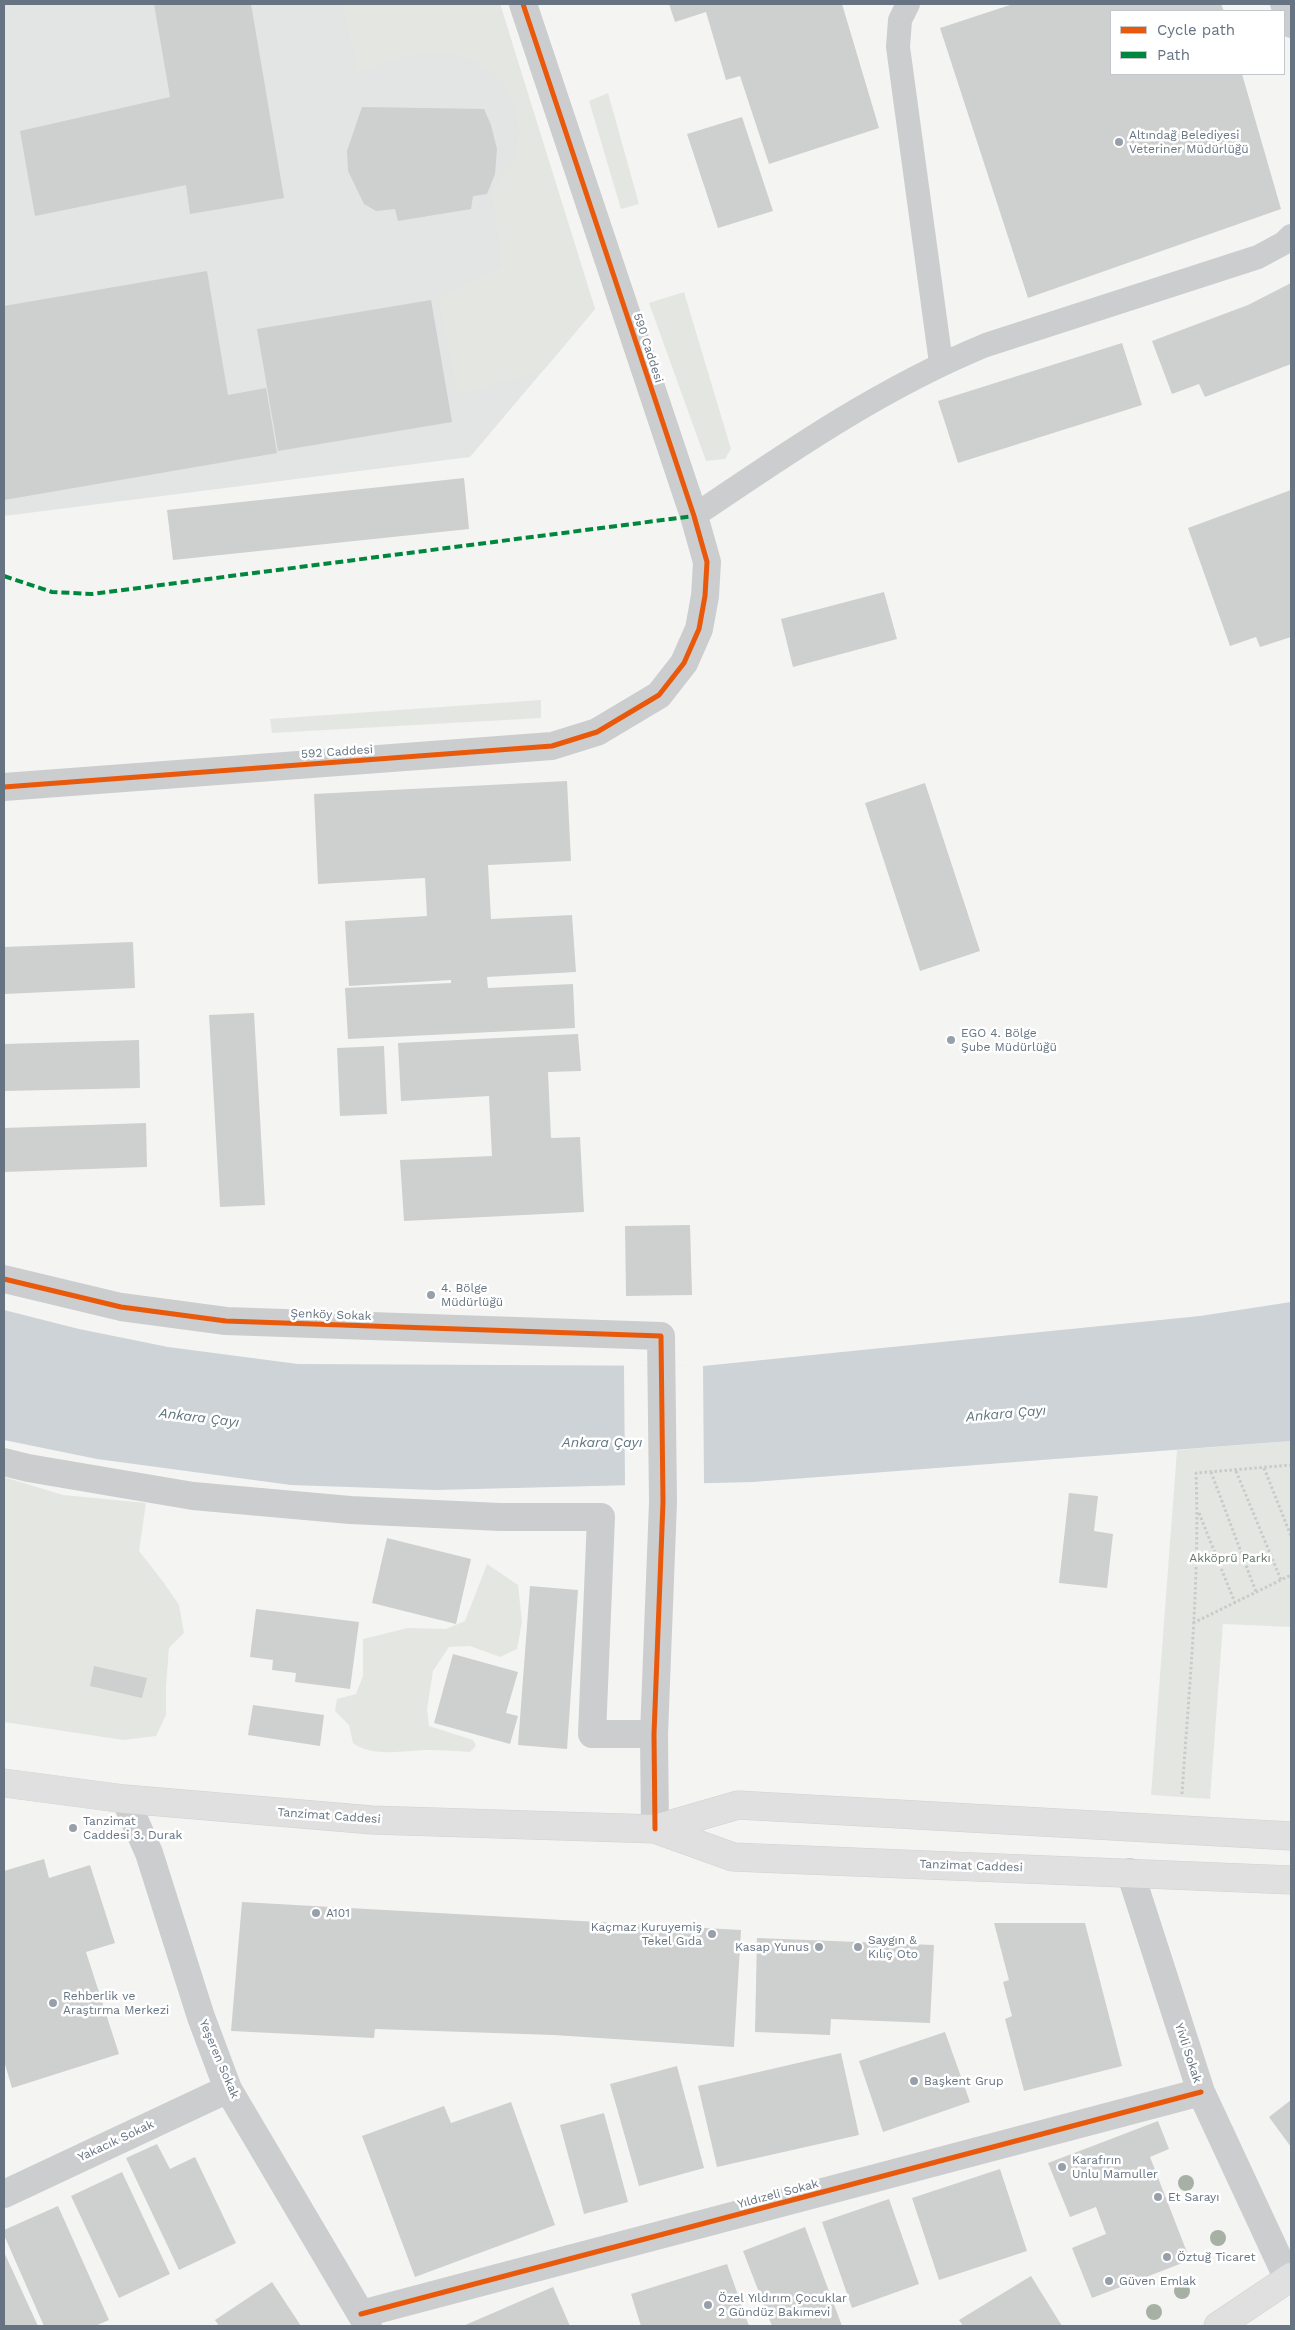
<!DOCTYPE html>
<html>
<head>
<meta charset="utf-8">
<style>
	body { margin:0 }
	#map { position:relative; width:1295px; height:2330px; overflow:hidden; background:#f4f4f3; font-family:"Work Sans",sans-serif }
	canvas { display:block }
	.frame { position:absolute; inset:0; border:5px solid #657382; pointer-events:none }
	.legend { position:absolute; left:1110px; top:10px; width:175px; height:65px; box-sizing:border-box; background:#fff; border:1px solid #c1c7cd; margin:0; padding:6px 9px; list-style:none; font-size:15px; color:#657382 }
	.legend li { display:flex; align-items:center; gap:10px; height:25px }
	.legend b { width:25px; border:1px solid #c1c7cd }
</style>
</head>
<body>
<div id="map">
<canvas width="1295" height="2330"></canvas>
<div class="frame"></div>
<ul class="legend">
<li><b style="height:6px;background:#e8590c"></b>Cycle path</li>
<li><b style="height:6px;background:#00873e"></b>Path</li>
</ul>
</div>
<script>
const c = document.querySelector('canvas').getContext('2d');
c.lineJoin = 'round';
function paint(path, color) {
  c.fillStyle = color;
  c.fill(path, 'evenodd');
}
function strokePath(path, color, width, dash) {
  c.strokeStyle = color;
  c.lineWidth = width;
  c.lineCap = dash ? 'butt' : 'round';
  c.setLineDash(dash || []);
  c.stroke(path);
}
function drawText(font, color, halo, rows, align = 'center') {
  c.font = font + ' "Work Sans",sans-serif';
  c.lineWidth = 5;
  c.setLineDash([]);
  c.textBaseline = 'middle';
  c.strokeStyle = halo;
  c.fillStyle = color;
  for (const [text, x, y, turn = 0] of rows) {
    c.save();
    c.translate(x, y);
    c.rotate((+turn || 0) * Math.PI / 180);
    c.textAlign = isNaN(turn) ? turn : align;
    if (halo) c.strokeText(text, 0, 0);
    c.fillText(text, 0, 0);
    c.restore();
  }
}
paint(new Path2D(`
	M 4,4 L 500,4 L 595,309 L 470,457 L 4,516 Z`), '#e3e4e4');
paint(new Path2D(`
	M 343,4 L 500,4 L 595,309 L 544,370 L 458,394 L 439,300 L 502,267 L 492,191 L 504,171 L 515,161 L 519,129 L 515,107 L 504,82 L 476,62 L 458,54 L 429,53 L 403,57 L 358,72 Z
	M 608,93 L 639,204 L 621,209 L 589,101 Z
	M 684,292 L 731,449 L 725,459 L 706,461 L 649,303 Z
	M 541,700 L 541,718 L 272,733 L 270,719 Z
	M 1291,1441 L 1291,1627 L 1223,1624 L 1210,1799 L 1151,1795 L 1177,1450 Z
	M 4,1477 L 63,1495 L 146,1503 L 139,1551 L 164,1583 L 179,1605 L 184,1633 L 169,1648 L 166,1685 L 166,1715 L 156,1736 L 123,1740 L 4,1722 Z
	M 487,1564 L 518,1585 L 522,1622 L 517,1649 L 500,1657 L 470,1646 L 449,1647 L 433,1671 L 427,1709 L 429,1726 L 473,1740 L 476,1746 L 470,1752 C 456,1751 443,1750 430,1750 C 407,1750 372,1758 353,1743 L 349,1725 L 335,1711 L 337,1699 L 356,1694 L 363,1676 L 363,1639 L 408,1628 L 446,1629 L 465,1621 Z`), '#e4e7e1');
paint(new Path2D(`
	M 1291,1302 L 1291,1441 L 753,1482 L 435,1490 L 291,1485 L 97,1459 L 4,1440 L 4,1310 L 79,1329 L 168,1347 L 298,1364 L 703,1366 L 1200,1316 Z`), '#cdd3d6');
paint(new Path2D(`
	M 624,1365 L 703,1366 L 704,1486 L 625,1488 Z`), '#f4f4f3');
paint(new Path2D(`
	M 154,4 L 251,4 L 284,198 L 190,214 L 186,185 L 35,216 L 20,131 L 170,97 Z
	M 669,4 L 842,4 L 879,128 L 769,164 L 740,76 L 726,80 L 706,12 L 675,22 Z
	M 1013,4 L 1221,4 L 1224,11 L 1111,11 L 1111,74 L 1242,74 L 1281,209 L 1028,298 L 940,28 Z
	M 362,107 L 484,109 L 491,125 L 497,149 L 495,174 L 487,194 L 473,196 L 471,209 L 398,221 L 395,209 L 376,211 L 364,204 L 348,171 L 347,151 Z
	M 742,117 L 773,211 L 718,228 L 687,134 Z
	M 207,271 L 228,395 L 266,388 L 277,453 L 4,500 L 4,306 Z
	M 1291,283 L 1291,364 L 1205,397 L 1199,384 L 1172,394 L 1152,341 L 1248,305 Z
	M 431,300 L 452,422 L 278,451 L 257,329 Z
	M 1122,343 L 1142,405 L 958,463 L 938,401 Z
	M 464,478 L 469,529 L 173,560 L 167,510 Z
	M 1291,490 L 1291,637 L 1260,647 L 1256,637 L 1230,646 L 1188,528 Z
	M 884,592 L 897,639 L 793,667 L 781,619 Z
	M 567,781 L 571,861 L 488,865 L 491,919 L 572,915 L 576,972 L 487,977 L 488,988 L 573,984 L 575,1028 L 348,1039 L 345,988 L 451,983 L 451,980 L 349,986 L 345,921 L 427,916 L 425,878 L 318,884 L 314,794 Z
	M 925,783 L 980,951 L 920,971 L 865,803 Z
	M 133,942 L 135,988 L 4,994 L 4,947 Z
	M 254,1013 L 265,1205 L 220,1207 L 209,1015 Z
	M 578,1034 L 581,1071 L 548,1072 L 551,1138 L 580,1137 L 584,1212 L 404,1221 L 400,1160 L 492,1156 L 489,1096 L 401,1101 L 398,1043 Z
	M 139,1040 L 140,1088 L 4,1091 L 4,1044 Z
	M 384,1046 L 387,1114 L 340,1116 L 337,1048 Z
	M 146,1123 L 147,1167 L 4,1172 L 4,1128 Z
	M 690,1225 L 692,1295 L 626,1296 L 625,1226 Z
	M 1069,1493 L 1098,1496 L 1094,1531 L 1113,1534 L 1107,1588 L 1059,1583 Z
	M 387,1538 L 471,1559 L 456,1624 L 372,1603 Z
	M 530,1586 L 578,1590 L 567,1749 L 518,1745 Z
	M 256,1609 L 359,1622 L 350,1689 L 295,1682 L 296,1673 L 272,1670 L 273,1660 L 250,1657 Z
	M 453,1654 L 518,1672 L 506,1713 L 518,1716 L 510,1744 L 434,1723 Z
	M 94,1666 L 147,1678 L 142,1698 L 90,1686 Z
	M 253,1705 L 324,1715 L 320,1746 L 248,1735 Z
	M 44,1859 L 49,1878 L 90,1865 L 115,1943 L 86,1952 L 119,2054 L 12,2088 L 4,2061 L 4,1871 Z
	M 242,1902 L 741,1930 L 734,2047 L 554,2035 L 375,2029 L 374,2038 L 231,2031 Z
	M 994,1923 L 1085,1923 L 1122,2066 L 1024,2091 L 1005,2019 L 1012,2016 L 1003,1982 L 1009,1980 Z
	M 757,1938 L 934,1945 L 930,2023 L 831,2019 L 830,2035 L 755,2032 Z
	M 945,2032 L 970,2102 L 883,2132 L 859,2061 Z
	M 841,2053 L 859,2135 L 717,2167 L 698,2086 Z
	M 677,2066 L 704,2168 L 639,2186 L 610,2084 Z
	M 1291,2100 L 1291,2147 L 1269,2117 Z
	M 511,2102 L 555,2225 L 415,2277 L 362,2136 L 444,2106 L 451,2123 Z
	M 604,2113 L 628,2202 L 584,2214 L 560,2125 Z
	M 1158,2121 L 1169,2149 L 1150,2157 L 1190,2260 L 1092,2298 L 1072,2248 L 1106,2234 L 1096,2207 L 1070,2217 L 1048,2163 Z
	M 157,2144 L 170,2169 L 195,2157 L 236,2243 L 179,2270 L 126,2158 Z
	M 1000,2169 L 1027,2251 L 939,2280 L 912,2198 Z
	M 122,2172 L 170,2274 L 119,2298 L 71,2196 Z
	M 889,2199 L 919,2284 L 852,2308 L 822,2222 Z
	M 58,2206 L 109,2320 L 95,2326 L 44,2326 L 4,2235 L 4,2230 Z
	M 805,2227 L 842,2326 L 772,2326 L 743,2251 Z
	M 4,2252 L 38,2326 L 4,2326 Z
	M 727,2264 L 749,2326 L 641,2326 L 631,2294 Z
	M 1031,2276 L 1062,2326 L 963,2326 L 959,2320 Z
	M 272,2282 L 301,2326 L 219,2326 L 215,2320 Z
	M 553,2287 L 570,2326 L 463,2326 Z`), '#cecfcf');
const secondary = new Path2D(`
	M 4,1783 L 125,1799 L 372,1820 L 655,1829 L 733,1857 L 1291,1880
	M 655,1829 L 738,1805 L 1291,1836
	M 1218,2326 L 1291,2277`);
strokePath(secondary, '#d0d1d1', 29);
strokePath(new Path2D(`
	M 1264,1468 L 1291,1536
	M 1236,1471 L 1281,1580
	M 1211,1472 L 1256,1592
	M 1199,1513 L 1235,1603
	M 1193,1623 L 1291,1575
	M 1182,1794 C 1189,1688 1200,1580 1196,1473 L 1291,1465`), '#cacacb', 3, [2.5, 2.5]);
strokePath(new Path2D(`
	M 908,4 L 900,20 L 898,47 L 941,363
	M 1282,4 L 1291,26
	M 694,516 C 787,453 881,388 986,345 L 1258,257 L 1284,243 L 1291,236`), '#cccdce', 24);
strokePath(new Path2D(`
	M 4,787 L 552,746 L 597,732 L 659,695 L 684,663 L 699,629 L 705,596 L 707,562 L 694,516 L 523,4
	M 4,1279 L 121,1307 L 226,1321 L 661,1336 L 663,1502 L 654,1734 L 655,1829
	M 4,1462 L 28,1468 L 193,1496 L 350,1510 L 500,1517 L 601,1517 L 592,1734 L 654,1734
	M 125,1799 L 149,1853 L 201,2017 L 228,2089 L 368,2326
	M 1130,1872 L 1201,2092 L 1288,2279 L 1291,2281
	M 4,2194 L 228,2089
	M 361,2314 L 1201,2092`), '#cccdce', 28);
strokePath(secondary, '#e0e0e1', 28);
strokePath(new Path2D(`
	M 4,576 L 52,592 L 92,594 L 694,516`), '#00873e', 4, [8, 4]);
strokePath(new Path2D(`
	M 4,787 L 552,746 L 597,732 L 659,695 L 684,663 L 699,629 L 705,596 L 707,562 L 694,516 L 523,4
	M 4,1279 L 121,1307 L 226,1321 L 661,1336 L 663,1502 L 654,1734 L 655,1829
	M 361,2314 L 1201,2092`), '#e8590c', 5);
c.fillStyle = '#a6b0a4';
for (const [x, y] of [
	[1186,2183],
	[1218,2238],
	[1182,2291],
	[1154,2312]
]) {
  c.beginPath();
  c.arc(x, y, 8, 0, 2 * Math.PI);
  c.fill();
}
for (const [x, y, r, color] of [
	[1119,142,5,"#97a0aa"],
	[951,1040,5,"#97a0aa"],
	[431,1295,5,"#97a0aa"],
	[73,1828,5,"#97a0aa"],
	[316,1913,5,"#97a0aa"],
	[712,1934,5,"#97a0aa"],
	[819,1947,5,"#97a0aa"],
	[858,1947,5,"#97a0aa"],
	[53,2003,5,"#97a0aa"],
	[914,2081,5,"#97a0aa"],
	[1062,2167,5,"#97a0aa"],
	[1158,2197,5,"#97a0aa"],
	[1167,2257,5,"#97a0aa"],
	[1109,2281,5,"#97a0aa"],
	[708,2305,5,"#97a0aa"]
]) {
  const dot = new Path2D();
  dot.arc(x, y, r, 0, 2 * Math.PI);
  c.fillStyle = color;
  c.fill(dot);
  strokePath(dot, '#fff', 2);
}
drawText('12px', '#657382', '#fff', [
	["Altındağ Belediyesi",1129,135],
	["Veteriner Müdürlüğü",1129,149],
	["EGO 4. Bölge",961,1033],
	["Şube Müdürlüğü",961,1047],
	["4. Bölge",441,1288],
	["Müdürlüğü",441,1302],
	["Tanzimat",83,1821],
	["Caddesi 3. Durak",83,1835],
	["A101",326,1913],
	["Kaçmaz Kuruyemiş",702,1927,"right"],
	["Tekel Gıda",702,1941,"right"],
	["Saygın &",868,1940],
	["Kılıç Oto",868,1954],
	["Kasap Yunus",809,1947,"right"],
	["Rehberlik ve",63,1996],
	["Araştırma Merkezi",63,2010],
	["Başkent Grup",924,2081],
	["Karafırın",1072,2160],
	["Unlu Mamuller",1072,2174],
	["Et Sarayı",1168,2197],
	["Öztuğ Ticaret",1177,2257],
	["Güven Emlak",1119,2281],
	["Özel Yıldırım Çocuklar",718,2298],
	["2 Gündüz Bakımevi",718,2312]
], 'left');
drawText('12px', '#657382', '#fff', [
	["590 Caddesi",648,348,72],
	["592 Caddesi",337,752,-4],
	["Şenköy Sokak",331,1315,2],
	["Tanzimat Caddesi",329,1816,4],
	["Tanzimat Caddesi",971,1866,2],
	["Yivli Sokak",1188,2053,72],
	["Yeşeren Sokak",219,2059,67],
	["Yakacık Sokak",116,2141,-25],
	["Yıldızeli Sokak",778,2194,-15]
]);
drawText('12px', '#677964', '#fff', [
	["Akköprü Parkı",1230,1558]
]);
drawText('italic 14px', '#61757f', '#fff', [
	["Ankara Çayı",1006,1414,-5],
	["Ankara Çayı",199,1418,7],
	["Ankara Çayı",602,1443]
]);
</script>
</body>
</html>
